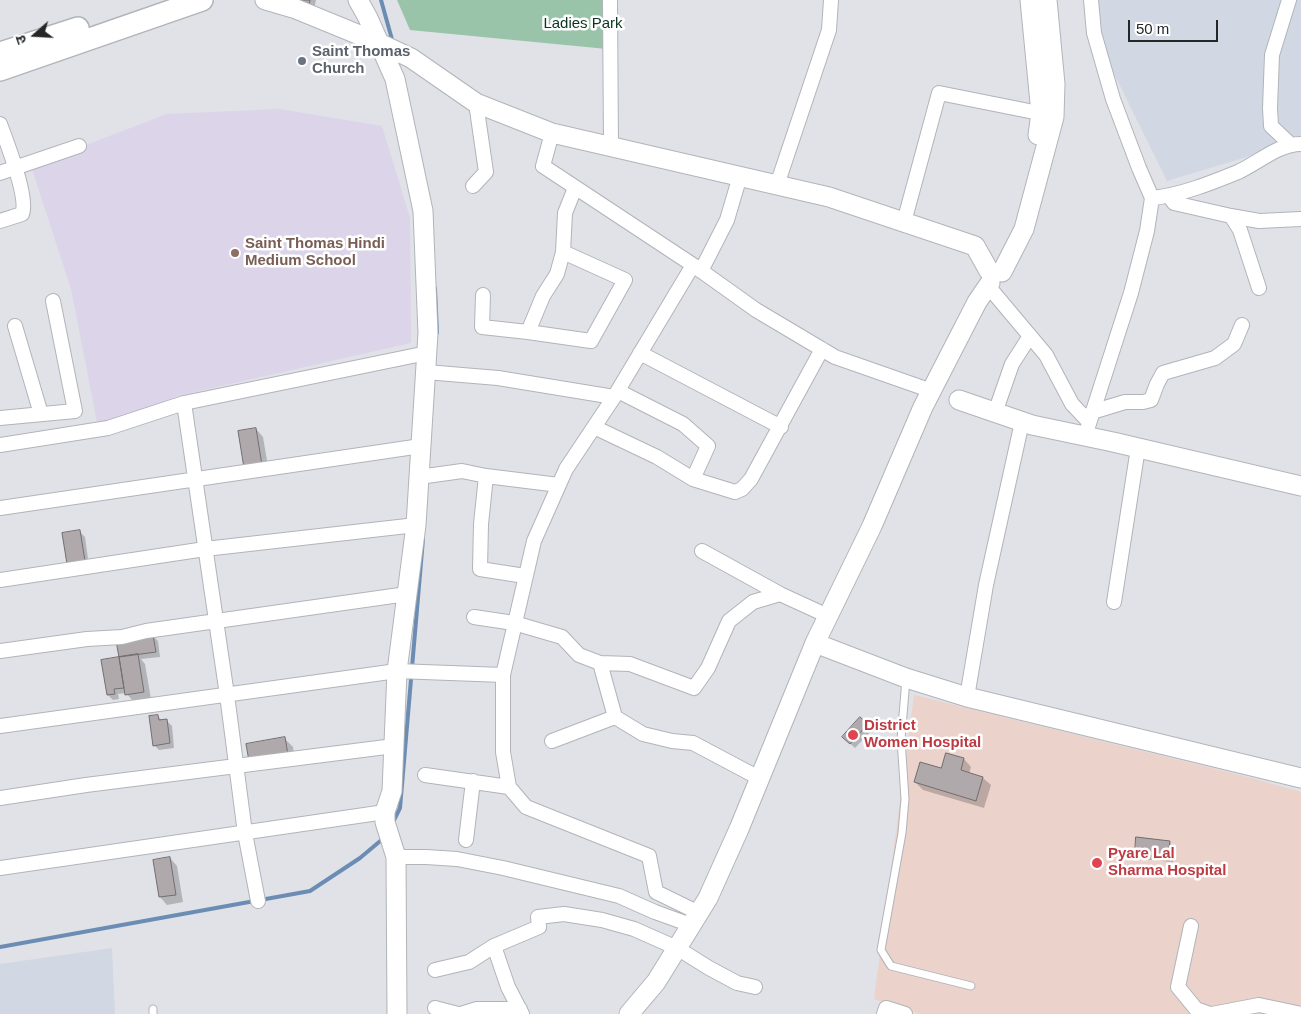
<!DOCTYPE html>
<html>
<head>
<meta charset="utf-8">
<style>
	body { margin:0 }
	#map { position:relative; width:1301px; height:1014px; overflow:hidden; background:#e0e2e7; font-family:Arial,"Noto Sans Devanagari",sans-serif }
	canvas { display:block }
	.north { position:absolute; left:10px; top:10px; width:50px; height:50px; -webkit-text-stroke:4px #fff; paint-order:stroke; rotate:251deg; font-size:14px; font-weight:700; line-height:20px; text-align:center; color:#252628 }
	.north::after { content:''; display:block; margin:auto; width:18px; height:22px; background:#252628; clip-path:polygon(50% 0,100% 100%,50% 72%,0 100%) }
	.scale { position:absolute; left:1128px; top:20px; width:90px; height:22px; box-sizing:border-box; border:2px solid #252628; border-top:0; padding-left:6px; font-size:15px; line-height:18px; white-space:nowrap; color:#252628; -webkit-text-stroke:4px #fff; paint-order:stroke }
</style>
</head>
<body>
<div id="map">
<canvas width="1301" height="1014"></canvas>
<div class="north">उ</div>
<div class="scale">50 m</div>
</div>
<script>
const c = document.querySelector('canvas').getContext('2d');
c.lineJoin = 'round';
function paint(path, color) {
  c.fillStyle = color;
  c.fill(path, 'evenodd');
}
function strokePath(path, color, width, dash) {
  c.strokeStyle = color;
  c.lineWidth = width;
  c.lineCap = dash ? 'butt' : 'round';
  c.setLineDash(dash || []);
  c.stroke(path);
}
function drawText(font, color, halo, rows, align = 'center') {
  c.font = font + ' Arial,sans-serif';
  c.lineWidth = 5;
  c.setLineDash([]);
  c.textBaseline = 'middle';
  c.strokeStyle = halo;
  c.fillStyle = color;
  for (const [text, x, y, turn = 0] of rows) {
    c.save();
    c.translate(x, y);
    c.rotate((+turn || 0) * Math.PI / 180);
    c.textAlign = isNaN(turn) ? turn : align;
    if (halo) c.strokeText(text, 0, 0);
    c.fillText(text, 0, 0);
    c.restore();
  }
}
paint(new Path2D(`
	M 1091,0 L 1301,0 L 1301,144 L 1290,144 L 1167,181 L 1094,33 Z
	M 112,948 L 115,1014 L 0,1014 L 0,964 Z`), '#d1d8e3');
paint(new Path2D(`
	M 279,109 L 382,126 L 410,218 L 411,343 L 177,396 L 98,427 L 71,289 L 31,166 L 167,114 Z`), '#dcd4e9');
paint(new Path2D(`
	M 914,695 L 1244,776 L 1301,792 L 1301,1014 L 919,1014 L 874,999 Z`), '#ebd2cb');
paint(new Path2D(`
	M 397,0 L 606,0 L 607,49 L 410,30 Z`), '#99c4a9');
paint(new Path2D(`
	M 289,0 L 316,0 L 314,9 Z
	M 256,429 L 263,437 L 269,472 L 253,475 Z
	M 80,532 L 85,537 L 89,566 L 64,534 Z
	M 153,636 L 158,641 L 160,657 L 141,659 L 145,664 L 151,699 L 134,702 L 126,693 L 118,694 L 119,699 L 113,700 L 108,695 L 120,658 Z
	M 157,716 L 163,721 L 167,721 L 172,726 L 174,748 L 159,750 L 154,745 Z
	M 860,719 L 872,730 L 855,748 L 843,737 Z
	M 285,739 L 293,747 L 295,762 L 247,745 Z
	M 946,754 L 964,759 L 971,767 L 969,774 L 983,778 L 991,785 L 984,808 L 923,790 L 915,782 L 942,770 Z
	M 1169,842 L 1174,847 L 1173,862 L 1141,859 L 1136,854 Z
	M 170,858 L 177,866 L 183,902 L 167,905 L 160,897 Z`), '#0003');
strokePath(new Path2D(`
	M 381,0 L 393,43
	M 435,288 L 437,333
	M 392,824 L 400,808 L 423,539
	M 0,947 L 310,891 L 360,858 L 385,837`), '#6c8db3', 4);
const building = new Path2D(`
	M 289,0 L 310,0 L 309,5 Z
	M 256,428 L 262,465 L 244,468 L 238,431 Z
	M 80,530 L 85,561 L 67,564 L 62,533 Z
	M 153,635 L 156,652 L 119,657 L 116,641 Z
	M 138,654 L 144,692 L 125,695 L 119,657 Z
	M 119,657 L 124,688 L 114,689 L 115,694 L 107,695 L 101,660 Z
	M 158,715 L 159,720 L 167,719 L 170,743 L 153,746 L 149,716 Z
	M 860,717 L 868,724 L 850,744 L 842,737 Z
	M 285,737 L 288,755 L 249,761 L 246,744 Z
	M 946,753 L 964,758 L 961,770 L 983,777 L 976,801 L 914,782 L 920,762 L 941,768 Z
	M 1136,837 L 1170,841 L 1168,858 L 1135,854 Z
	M 170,857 L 176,895 L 159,897 L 153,860 Z`);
paint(building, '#afa9ac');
strokePath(building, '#726d70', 1);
const lane = new Path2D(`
	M 906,679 L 901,739 L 905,799 L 902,833 L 881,950 L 891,966 L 971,986
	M 153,1009 L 153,1014`);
const street = new Path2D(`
	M 610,0 L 611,147
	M 1289,0 L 1272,55 L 1270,108 L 1271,126 L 1290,144
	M 0,124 C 6,140 29,199 22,214 L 0,221
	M 552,133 L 543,166 L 693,265 L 756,310 L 835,357 L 932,391
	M 0,173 L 79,146
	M 777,185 L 829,30 L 831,0
	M 473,186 L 486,172 L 476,103
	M 1169,196 L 1174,203 L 1231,216 L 1240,230 L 1259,288
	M 1152,198 C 1181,195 1211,183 1238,172 C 1258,163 1278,144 1301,144
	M 1231,216 L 1259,221 L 1301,219
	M 904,222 L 939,93 L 1049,115
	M 563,252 L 625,280 L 591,341 L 528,332 L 543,296 L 557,274 L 563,252 L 565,213 L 575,188
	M 701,271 L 727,220 L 740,176
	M 988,286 L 1046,355 L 1072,404 L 1089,422
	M 483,295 L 482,327 L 528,332
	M 15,326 L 41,414
	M 640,353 L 781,427
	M 426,372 L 498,378 L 614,397
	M 618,391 L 683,424 L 708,446 L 693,479
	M 184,403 L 227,695 L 245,833 L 258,901
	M 1092,412 L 1125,402 L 1143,402 L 1151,400 L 1157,384 L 1163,373 L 1215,358 L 1234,344 L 1242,325
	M 997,413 L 997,407 L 1012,364 L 1030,336
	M 0,418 L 75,411 L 53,301
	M 594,427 L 657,457 L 693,479 L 735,492 L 742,489 L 751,479 L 822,349
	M 1085,436 L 1131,293 L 1147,231 L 1152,198 L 1139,168 L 1113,99 L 1094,33 L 1091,0
	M 0,445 L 108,428 L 184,403 L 427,353
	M 419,477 L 462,471 L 486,476
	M 0,508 L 421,446
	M 702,551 L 780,594
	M 525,576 L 480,569 L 481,524 L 486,476 L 559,485
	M 0,580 L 205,549 L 416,525
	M 1114,602 L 1138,448
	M 474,617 L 514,623 L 562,637 L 579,655 L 600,663 L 615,717 L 643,734 L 672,741 L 693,743 L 759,778
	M 0,651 L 87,639 L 122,637 L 146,631 L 407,594
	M 600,663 L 630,664 L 694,688 L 708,668 L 729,621 L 753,602 L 780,594 L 828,616
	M 503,675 L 534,541 L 566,469 L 614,397 L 693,265
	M 967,697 L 986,585 L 1022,422
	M 0,726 L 397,671 L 503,675 L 503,752 L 509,787 L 526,807 L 649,856 L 656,892 L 699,913
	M 552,741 L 615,717
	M 425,775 L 509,787
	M 0,798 L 86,785 L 394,746
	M 466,840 L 473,781
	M 396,857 L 426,857 L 457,859 L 503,868 L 619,896 L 655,912 L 691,925
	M 0,868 L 385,812
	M 1191,926 L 1178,987 L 1196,1009 L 1210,1014
	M 435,970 L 469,962 L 494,946
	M 435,1008 L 458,1014
	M 461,1014 L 477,1009 L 520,1009
	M 522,1014 L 508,987 L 494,946 L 539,927 L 538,917 L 564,914 L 602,920 L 634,929 L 677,948 L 709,968 L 737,983 L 755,987
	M 884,1014 L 886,1008 L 905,1014
	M 1212,1014 L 1259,1005 L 1301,1014`);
const secondary = new Path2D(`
	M 265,0 L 296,9 L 379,43 L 411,58 L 476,103 L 552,133 L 829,197 L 975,246 L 989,271
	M 358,0 L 368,18 L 395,79 L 423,211 L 428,333 L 416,525 L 397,671 L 392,791 L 385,812 L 385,822 L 396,857 L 397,1014
	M 1030,0 L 1041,113 L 1038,135
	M 1002,272 L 1024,229 L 1054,117 L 1055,84 L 1047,0
	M 959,400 L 1032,425 L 1113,442 L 1301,486
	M 815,643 L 906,678 L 967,697 L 1301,778
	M 629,1014 L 656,982 L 708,898 L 739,829 L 815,643 L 872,526 L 923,407 L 977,302 L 990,283`);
const primary = new Path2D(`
	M 0,53 L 78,28
	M 0,70 L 202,0`);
strokePath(lane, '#b1b4b8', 9);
strokePath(street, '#b1b4b8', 16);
strokePath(secondary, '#b1b4b8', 21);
strokePath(primary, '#b1b4b8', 24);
strokePath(lane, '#fff', 7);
strokePath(street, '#fff', 14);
strokePath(secondary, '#fff', 19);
strokePath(primary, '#fff', 21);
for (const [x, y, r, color] of [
	[302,61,5,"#6b7280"],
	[235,253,5,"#8d6e63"],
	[853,735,6,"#e0444e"],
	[1097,863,6,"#e0444e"]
]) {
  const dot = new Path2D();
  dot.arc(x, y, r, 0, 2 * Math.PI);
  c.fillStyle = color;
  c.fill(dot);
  strokePath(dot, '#fff', 2);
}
drawText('15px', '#0b3420', '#fff', [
	["Ladies Park",583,24]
]);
drawText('bold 15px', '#5b616d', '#fff', [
	["Saint Thomas",312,52],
	["Church",312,69]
], 'left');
drawText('bold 15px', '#785e54', '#fff', [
	["Saint Thomas Hindi",245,244],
	["Medium School",245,261]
], 'left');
drawText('bold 15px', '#be3a42', '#fff', [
	["District",864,726],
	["Women Hospital",864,743],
	["Pyare Lal",1108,854],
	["Sharma Hospital",1108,871]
], 'left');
</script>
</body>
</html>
